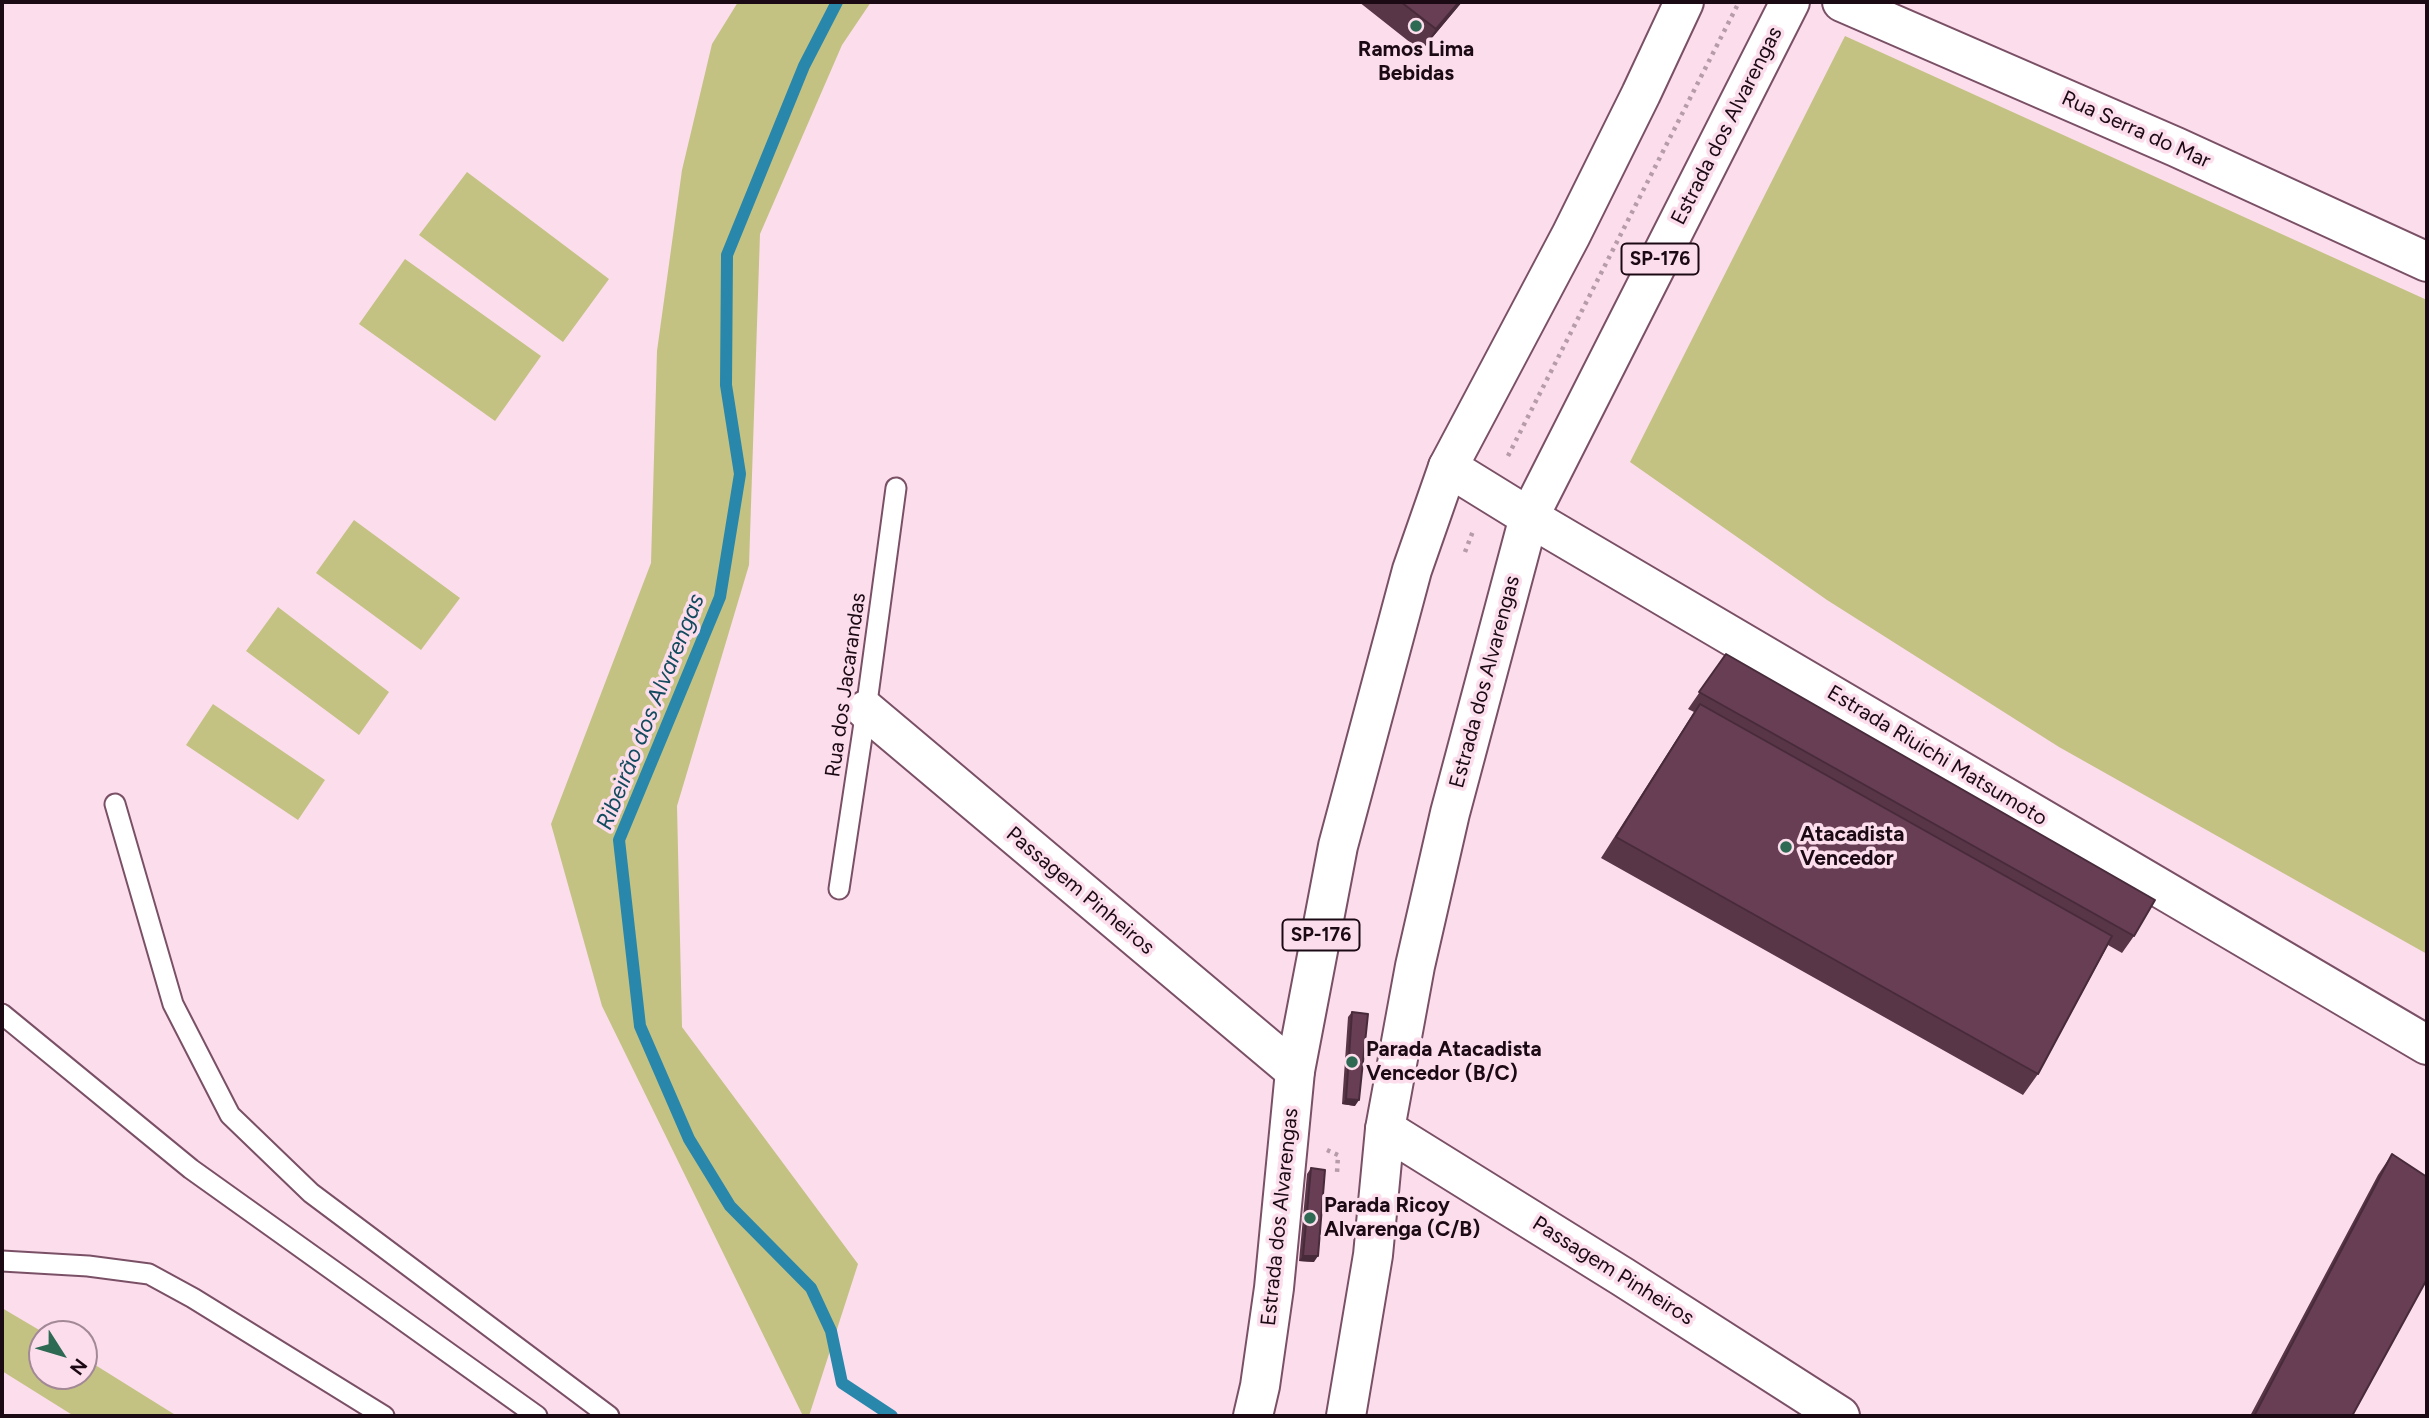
<!DOCTYPE html>
<html>
<head>
<meta charset="utf-8">
<style>
	body { margin:0 }
	#map { position:relative; width:2429px; height:1418px; overflow:hidden; background:#fcddec; font-family:Figtree,sans-serif }
	canvas { display:block }
	.frame { position:absolute; inset:0; border:4px solid #1b0a13; pointer-events:none }
	.north { position:absolute; left:28px; top:1320px; width:70px; height:70px; box-sizing:border-box; background:#fcddec; border:2px solid #a28995; border-radius:50%; rotate:127deg; font-size:19px; font-weight:700; line-height:28px; text-align:center; color:#1b0a13 }
	.north::after { content:''; display:block; margin:auto; width:24px; height:32px; background:#2e6953; clip-path:polygon(50% 0,100% 100%,50% 72%,0 100%) }
</style>
</head>
<body>
<div id="map">
<canvas width="2429" height="1418"></canvas>
<div class="frame"></div>
<div class="north">N</div>
</div>
<script>
const c = document.querySelector('canvas').getContext('2d');
c.lineJoin = 'round';
function paint(path, color) {
  c.fillStyle = color;
  c.fill(path, 'evenodd');
}
function strokePath(path, color, width, dash) {
  c.strokeStyle = color;
  c.lineWidth = width;
  c.lineCap = dash ? 'butt' : 'round';
  c.setLineDash(dash || []);
  c.stroke(path);
}
function drawText(font, color, halo, rows, align = 'center') {
  c.font = font + ' Figtree,sans-serif';
  c.lineWidth = 7;
  c.setLineDash([]);
  c.textBaseline = 'middle';
  c.strokeStyle = halo;
  c.fillStyle = color;
  for (const [text, x, y, turn = 0] of rows) {
    c.save();
    c.translate(x, y);
    c.rotate((+turn || 0) * Math.PI / 180);
    c.textAlign = isNaN(turn) ? turn : align;
    if (halo) c.strokeText(text, 0, 0);
    c.fillText(text, 0, 0);
    c.restore();
  }
}
paint(new Path2D(`
	M 738,2 L 871,2 L 842,45 L 760,234 L 749,565 L 677,806 L 682,1027 L 858,1264 L 809,1416 L 803,1416 L 602,1006 L 551,824 L 651,563 L 657,351 L 682,170 L 712,44 Z
	M 1845,36 L 2427,300 L 2427,954 L 2059,747 L 1827,600 L 1630,462 Z
	M 467,172 L 609,279 L 563,342 L 419,235 Z
	M 405,259 L 541,356 L 495,421 L 359,324 Z
	M 354,520 L 460,598 L 421,650 L 316,573 Z
	M 278,607 L 389,692 L 359,735 L 246,651 Z
	M 213,704 L 325,780 L 298,820 L 186,745 Z
	M 2,1308 L 46,1334 L 42,1334 L 42,1376 L 84,1376 L 84,1358 L 177,1416 L 74,1416 L 2,1371 Z`), '#c3c283');
strokePath(new Path2D(`
	M 837,2 L 804,66 L 727,255 L 726,385 L 740,474 L 720,597 L 619,840 L 640,1026 L 689,1139 L 730,1206 L 811,1288 L 831,1331 L 842,1383 L 892,1416`), '#2987ac', 12);
const lane = new Path2D(`
	M 115,804 L 173,1004 L 230,1115 L 311,1193 L 609,1416
	M 839,889 L 866,710 L 896,488
	M 2,1014 L 191,1169 L 537,1416
	M 2,1261 L 88,1266 L 149,1274 L 193,1298 L 384,1416`);
const street = new Path2D(`
	M 1842,2 L 2176,147 L 2427,262
	M 866,710 L 1295,1071
	M 1385,1129 L 1623,1277 L 1840,1416`);
const secondary = new Path2D(`
	M 1448,467 L 1529,517 L 2427,1045`);
const primary = new Path2D(`
	M 1253,1416 L 1260,1386 L 1274,1288 L 1295,1071 L 1338,846 L 1412,570 L 1448,467 L 1571,235 L 1641,94 L 1684,2
	M 1346,1416 L 1373,1255 L 1385,1129 L 1415,966 L 1450,813 L 1529,517 L 1790,2`);
strokePath(lane, '#7a5066', 23);
strokePath(street, '#7a5066', 42);
strokePath(secondary, '#7a5066', 42);
strokePath(primary, '#7a5066', 42);
strokePath(new Path2D(`
	M 1508,456 L 1739,2
	M 1465,552 L 1473,531
	M 1327,1150 L 1338,1155 L 1337,1173`), '#b69ba8', 4.5, [3.5, 5]);
strokePath(lane, '#fff', 19);
strokePath(street, '#fff', 38);
strokePath(secondary, '#fff', 38);
strokePath(primary, '#fff', 38);
paint(new Path2D(`
	M 1359,2 L 1462,2 L 1421,51 Z
	M 1726,654 L 2134,936 L 2122,953 L 2108,945 L 2038,1074 L 2023,1095 L 1601,858 L 1694,712 L 1688,709 Z
	M 1352,1012 L 1355,1106 L 1342,1104 L 1348,1017 Z
	M 2392,1154 L 2352,1416 L 2250,1416 L 2378,1175 Z
	M 1311,1168 L 1314,1262 L 1299,1261 L 1307,1174 Z`), '#593548');
paint(new Path2D(`
	M 1459,2 L 1462,2 L 1421,51 L 1436,29 Z
	M 1346,1099 L 1359,1100 L 1355,1106 L 1342,1104 Z
	M 1303,1256 L 1318,1256 L 1314,1262 L 1299,1261 Z`), '#482b3b');
const building = new Path2D(`
	M 1401,2 L 1459,2 L 1436,29 Z
	M 1726,654 L 2155,900 L 2134,936 L 1699,692 Z
	M 1700,704 L 2112,936 L 2038,1074 L 1616,837 Z
	M 1352,1012 L 1368,1014 L 1359,1100 L 1346,1099 Z
	M 2392,1154 L 2427,1177 L 2427,1279 L 2352,1416 L 2254,1416 Z
	M 1311,1168 L 1325,1170 L 1318,1256 L 1303,1256 Z`);
paint(building, '#673e54');
strokePath(building, '#482b3b', 2);
for (const [x, y, r, color] of [
	[1416,26,7,"#2e6953"],
	[1786,847,7,"#2e6953"],
	[1352,1062,7,"#2e6953"],
	[1310,1218,7,"#2e6953"]
]) {
  const dot = new Path2D();
  dot.arc(x, y, r, 0, 2 * Math.PI);
  c.fillStyle = color;
  c.fill(dot);
  strokePath(dot, '#fcddec', 2.5);
}
for (const [x, y, w] of [
	[1660,259,77],
	[1321,935,77]
]) {
  const box = new Path2D();
  box.roundRect(x - w / 2, y - 15.5, w, 31, 5);
  c.fillStyle = '#fcddec';
  c.fill(box);
  strokePath(box, '#1b0a13', 2);
}
drawText('bold 19px', '#1b0a13', null, [
	["SP-176",1660,259],
	["SP-176",1321,935]
]);
drawText('bold 21px', '#1b0a13', '#fcddec', [
	["Ramos Lima",1416,50,"center"],
	["Bebidas",1416,74,"center"],
	["Atacadista",1800,835],
	["Vencedor",1800,859],
	["Parada Atacadista",1366,1050],
	["Vencedor (B/C)",1366,1074],
	["Parada Ricoy",1324,1206],
	["Alvarenga (C/B)",1324,1230]
], 'left');
drawText('21px', '#1b0a13', '#fcddec', [
	["Estrada dos Alvarengas",1727,126,-63],
	["Rua Serra do Mar",2136,130,24],
	["Estrada dos Alvarengas",1485,682,-75],
	["Rua dos Jacarandas",846,685,-82],
	["Estrada Riuichi Matsumoto",1937,756,31],
	["Passagem Pinheiros",1080,891,40],
	["Estrada dos Alvarengas",1280,1217,-84],
	["Passagem Pinheiros",1613,1271,32]
]);
drawText('italic 23px', '#124a5e', '#fcddec', [
	["Ribeirão dos Alvarengas",651,712,-68]
]);
</script>
</body>
</html>
